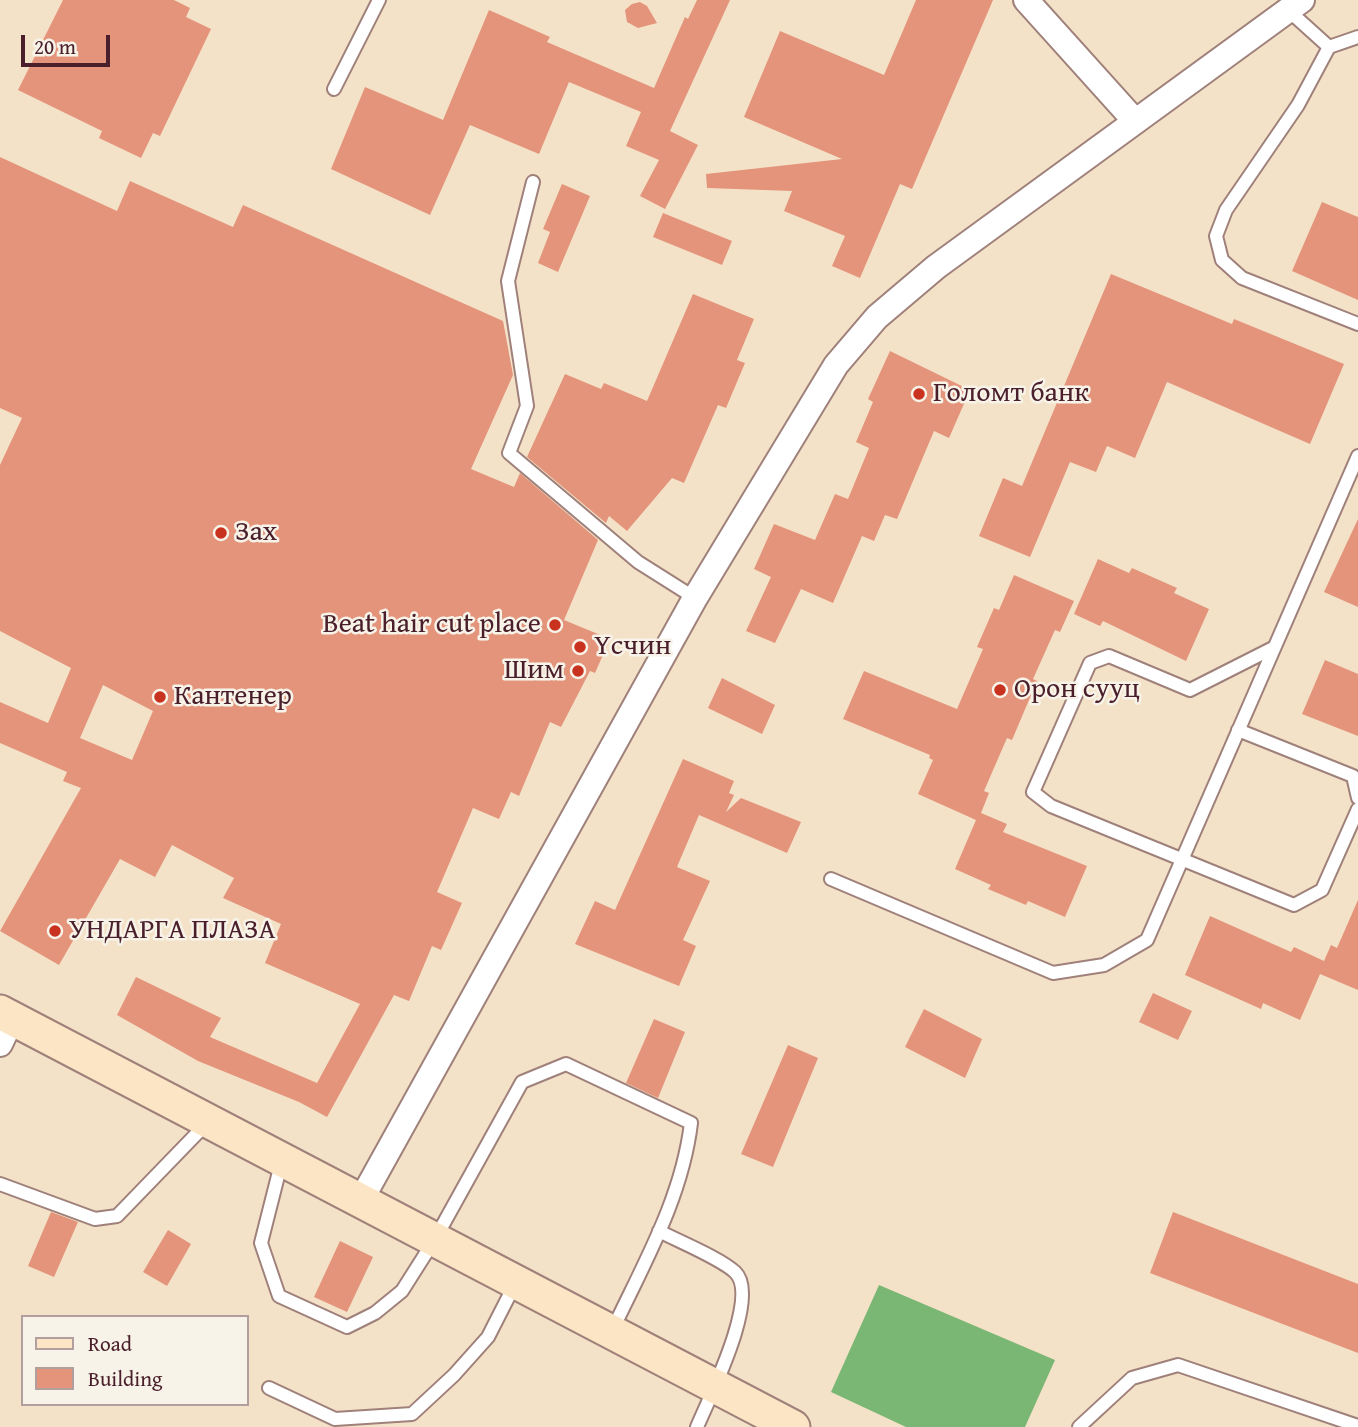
<!DOCTYPE html>
<html>
<head>
<meta charset="utf-8">
<style>
	body { margin:0 }
	#map { position:relative; width:1358px; height:1427px; overflow:hidden; background:#f4e2c8; font-family:"Gentium Book Plus",serif }
	canvas { display:block }
	.legend { position:absolute; left:21px; top:1315px; width:228px; height:91px; box-sizing:border-box; background:#f7f3e8; border:2px solid #b29e9c; margin:0; padding:9px 12px; list-style:none; font-size:21px; color:#4a1f2b }
	.legend li { display:flex; align-items:center; gap:14px; height:35px }
	.legend b { width:35px; border:2px solid #b29e9c }
	.scale { position:absolute; left:21px; top:35px; width:89px; height:32px; box-sizing:border-box; border:4px solid #4a1f2b; border-top:0; padding-left:9px; font-size:21px; line-height:24px; white-space:nowrap; color:#4a1f2b; -webkit-text-stroke:5px #f7f3e8; paint-order:stroke }
</style>
</head>
<body>
<div id="map">
<canvas width="1358" height="1427"></canvas>
<ul class="legend">
<li><b style="height:9px;background:#fce5c4"></b>Road</li>
<li><b style="height:19px;background:#e3947b"></b>Building</li>
</ul>
<div class="scale">20 m</div>
</div>
<script>
const c = document.querySelector('canvas').getContext('2d');
c.lineJoin = 'round';
function paint(path, color) {
  c.fillStyle = color;
  c.fill(path, 'evenodd');
}
function strokePath(path, color, width, dash) {
  c.strokeStyle = color;
  c.lineWidth = width;
  c.lineCap = dash ? 'butt' : 'round';
  c.setLineDash(dash || []);
  c.stroke(path);
}
function drawText(font, color, halo, rows, align = 'center') {
  c.font = font + ' "Gentium Book Plus",serif';
  c.lineWidth = 5;
  c.setLineDash([]);
  c.textBaseline = 'middle';
  c.strokeStyle = halo;
  c.fillStyle = color;
  for (const [text, x, y, turn = 0] of rows) {
    c.save();
    c.translate(x, y);
    c.rotate((+turn || 0) * Math.PI / 180);
    c.textAlign = isNaN(turn) ? turn : align;
    if (halo) c.strokeText(text, 0, 0);
    c.fillText(text, 0, 0);
    c.restore();
  }
}
paint(new Path2D(`
	M 879,1285 L 1055,1360 L 1025,1427 L 906,1427 L 831,1392 Z`), '#7ab674');
paint(new Path2D(`
	M 63,0 L 174,0 L 190,8 L 186,17 L 211,29 L 160,136 L 153,133 L 141,158 L 99,138 L 102,131 L 18,90 Z
	M 697,0 L 730,0 L 670,131 L 698,145 L 665,209 L 640,196 L 659,160 L 626,146 L 641,112 L 569,82 L 539,154 L 470,125 L 430,215 L 331,169 L 365,87 L 443,120 L 489,10 L 550,37 L 547,42 L 654,88 L 685,17 L 688,19 Z
	M 916,0 L 993,0 L 912,189 L 900,184 L 860,278 L 832,266 L 845,236 L 784,211 L 792,191 L 707,188 L 706,174 L 842,159 L 744,117 L 780,31 L 884,75 Z
	M 640,2 L 647,6 L 657,23 L 638,28 L 627,22 L 625,10 L 632,4 Z
	M 0,157 L 117,211 L 130,181 L 233,227 L 243,205 L 503,321 L 513,375 L 471,469 L 514,487 L 520,473 L 598,540 L 564,620 L 610,639 L 595,673 L 590,671 L 561,727 L 550,722 L 519,796 L 511,792 L 499,819 L 473,808 L 437,892 L 462,903 L 441,950 L 432,946 L 409,1001 L 394,995 L 327,1117 L 299,1102 L 198,1061 L 117,1015 L 136,977 L 221,1018 L 210,1037 L 317,1083 L 360,1004 L 265,963 L 281,924 L 223,898 L 234,878 L 172,845 L 155,877 L 120,859 L 59,965 L 0,931 L 81,788 L 63,781 L 67,772 L 0,743 L 0,702 L 48,723 L 71,668 L 0,631 L 0,465 L 22,418 L 0,408 ZM 103,685 L 153,711 L 132,760 L 80,738 Z
	M 562,184 L 590,196 L 558,272 L 538,263 L 550,232 L 543,229 Z
	M 1322,202 L 1358,217 L 1358,300 L 1292,271 Z
	M 663,213 L 732,241 L 722,265 L 653,237 Z
	M 1111,274 L 1232,324 L 1234,319 L 1344,364 L 1310,444 L 1167,382 L 1135,458 L 1107,446 L 1096,472 L 1070,462 L 1030,557 L 979,536 L 1003,478 L 1022,486 Z
	M 693,294 L 754,319 L 737,360 L 745,363 L 726,408 L 718,405 L 684,483 L 672,478 L 627,531 L 609,516 L 606,523 L 527,457 L 565,374 L 601,389 L 604,383 L 647,401 Z
	M 890,351 L 970,390 L 949,438 L 934,431 L 897,519 L 885,515 L 874,541 L 862,536 L 833,603 L 801,589 L 775,643 L 746,631 L 771,577 L 754,569 L 774,524 L 815,540 L 835,494 L 848,499 L 869,448 L 856,442 L 873,402 L 868,399 Z
	M 1358,519 L 1358,607 L 1324,592 Z
	M 1098,559 L 1129,573 L 1132,568 L 1177,588 L 1174,593 L 1209,609 L 1186,661 L 1103,621 L 1100,626 L 1074,614 Z
	M 1014,575 L 1074,601 L 1060,632 L 1055,630 L 1033,679 L 1037,681 L 1012,740 L 1007,738 L 984,791 L 989,793 L 981,813 L 1007,824 L 1003,832 L 1087,866 L 1065,917 L 1028,901 L 1026,905 L 988,889 L 991,885 L 955,869 L 976,820 L 918,794 L 933,760 L 929,758 L 930,755 L 843,719 L 864,671 L 957,709 L 983,649 L 977,647 L 994,608 L 999,610 Z
	M 1325,660 L 1358,674 L 1358,736 L 1302,714 Z
	M 722,678 L 775,705 L 762,734 L 708,708 Z
	M 683,759 L 734,781 L 729,793 L 734,795 L 726,812 L 741,798 L 801,822 L 787,853 L 699,815 L 677,867 L 710,881 L 683,940 L 696,946 L 679,986 L 575,944 L 595,901 L 615,910 Z
	M 1358,900 L 1358,990 L 1320,974 L 1300,1020 L 1263,1003 L 1261,1009 L 1185,975 L 1210,916 L 1291,952 L 1294,947 L 1324,961 L 1331,945 L 1337,948 Z
	M 1153,993 L 1192,1011 L 1178,1040 L 1139,1022 Z
	M 924,1009 L 982,1039 L 965,1078 L 905,1047 Z
	M 654,1019 L 685,1032 L 658,1098 L 626,1083 Z
	M 788,1045 L 818,1058 L 773,1167 L 741,1154 Z
	M 51,1212 L 78,1222 L 54,1277 L 28,1266 Z
	M 1173,1212 L 1358,1284 L 1358,1353 L 1150,1273 Z
	M 168,1230 L 191,1244 L 167,1286 L 143,1272 Z
	M 340,1241 L 373,1257 L 347,1312 L 314,1297 Z`), '#e3947b');
const lane = new Path2D(`
	M 1288,10 L 1329,47
	M 1358,37 L 1329,47 L 1298,105 L 1226,210 L 1216,236 L 1222,260 L 1242,278 L 1358,324
	M 334,89 L 379,0
	M 533,182 L 508,281 L 527,406 L 509,453 L 638,562 L 695,598
	M 1273,648 L 1190,690 L 1109,656 L 1090,663 L 1033,792 L 1051,806 L 1294,905 L 1322,890 L 1358,809
	M 1238,730 L 1353,776 L 1358,798
	M 831,879 L 1053,973 L 1104,965 L 1147,940 L 1358,456
	M 282,1160 L 261,1243 L 279,1296 L 347,1327 L 375,1313 L 402,1291 L 435,1239 L 522,1082 L 566,1064 L 691,1123 C 682,1198 644,1263 612,1331
	M 0,1184 L 95,1219 L 117,1216 L 209,1121
	M 659,1231 C 678,1241 720,1258 735,1272 C 761,1296 709,1398 697,1427
	M 269,1388 L 335,1419 L 412,1414 L 454,1375 L 488,1337 L 516,1282
	M 1079,1427 L 1132,1378 L 1178,1365 L 1358,1426`);
const street = new Path2D(`
	M 1026,0 L 1135,121
	M 0,1044 L 12,1019
	M 361,1200 L 695,598 L 836,365 L 877,317 L 936,267 L 1302,0`);
const secondary = new Path2D(`
	M 0,1012 L 793,1427`);
strokePath(lane, '#9f807a', 16);
strokePath(street, '#9f807a', 28);
strokePath(secondary, '#9f807a', 37);
strokePath(lane, '#fff', 12);
strokePath(street, '#fff', 24);
strokePath(secondary, '#fce5c4', 33);
for (const [x, y, r, color] of [
	[919,394,7,"#c8321e"],
	[221,533,7,"#c8321e"],
	[555,625,7,"#c8321e"],
	[580,647,7,"#c8321e"],
	[578,671,7,"#c8321e"],
	[1000,690,7,"#c8321e"],
	[160,697,7,"#c8321e"],
	[55,931,7,"#c8321e"]
]) {
  const dot = new Path2D();
  dot.arc(x, y, r, 0, 2 * Math.PI);
  c.fillStyle = color;
  c.fill(dot);
  strokePath(dot, '#f7f3e8', 2.5);
}
drawText('28px', '#4a1f2b', '#f7f3e8', [
	["Голомт банк",933,394],
	["Зах",235,533],
	["Beat hair cut place",541,625,"right"],
	["Үсчин",594,647],
	["Шим",564,671,"right"],
	["Орон сууц",1014,690],
	["Кантенер",174,697],
	["УНДАРГА ПЛАЗА",69,931]
], 'left');
</script>
</body>
</html>
